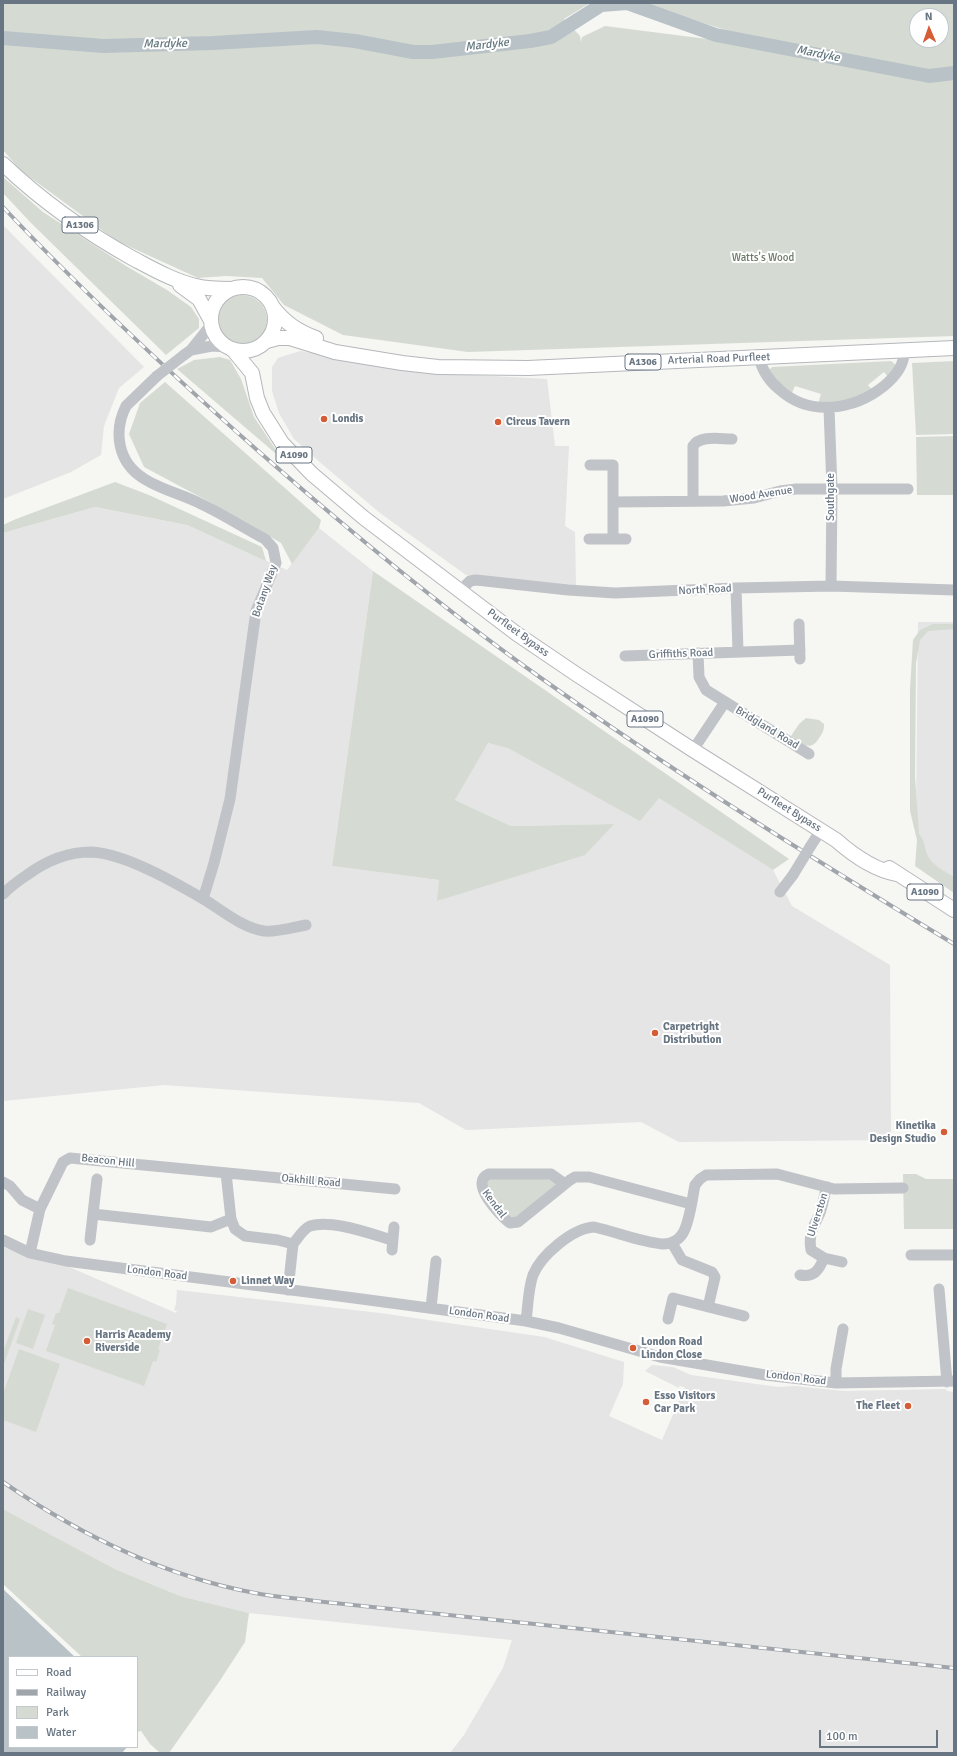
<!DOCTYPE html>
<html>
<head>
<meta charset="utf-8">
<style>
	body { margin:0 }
	#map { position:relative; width:957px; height:1756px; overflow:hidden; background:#f6f6f3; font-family:Signika,sans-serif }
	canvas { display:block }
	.frame { position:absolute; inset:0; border:4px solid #687582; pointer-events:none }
	.legend { position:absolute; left:8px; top:1656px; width:130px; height:92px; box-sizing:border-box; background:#fff; border:1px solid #c3c8cd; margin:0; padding:5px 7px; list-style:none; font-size:12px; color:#687582 }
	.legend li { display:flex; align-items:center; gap:8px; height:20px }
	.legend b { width:20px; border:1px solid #c3c8cd }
	.north { position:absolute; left:909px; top:8px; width:40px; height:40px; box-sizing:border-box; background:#fff; border:1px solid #c3c8cd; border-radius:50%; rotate:358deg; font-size:11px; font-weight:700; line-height:16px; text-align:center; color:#687582 }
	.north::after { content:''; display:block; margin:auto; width:14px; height:18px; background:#d45d35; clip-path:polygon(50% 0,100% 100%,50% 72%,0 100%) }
	.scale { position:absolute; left:819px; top:1730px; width:119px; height:18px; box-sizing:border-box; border:2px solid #687582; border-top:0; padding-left:5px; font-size:12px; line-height:14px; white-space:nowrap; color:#687582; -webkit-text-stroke:3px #fff; paint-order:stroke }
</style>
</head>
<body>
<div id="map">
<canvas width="957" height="1756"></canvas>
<div class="frame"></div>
<ul class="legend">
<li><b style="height:5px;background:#fff"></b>Road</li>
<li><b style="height:5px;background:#a0a5ab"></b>Railway</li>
<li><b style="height:11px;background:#d5dbd3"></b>Park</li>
<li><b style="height:11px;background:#b9c2c7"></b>Water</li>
</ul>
<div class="north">N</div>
<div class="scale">100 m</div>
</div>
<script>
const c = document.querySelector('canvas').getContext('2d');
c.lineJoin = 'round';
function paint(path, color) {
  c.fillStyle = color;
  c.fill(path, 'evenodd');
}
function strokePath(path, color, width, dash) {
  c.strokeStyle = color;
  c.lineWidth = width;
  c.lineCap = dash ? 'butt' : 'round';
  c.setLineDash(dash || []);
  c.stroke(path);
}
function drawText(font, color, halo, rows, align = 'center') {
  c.font = font + ' Signika,sans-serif';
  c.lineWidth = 4;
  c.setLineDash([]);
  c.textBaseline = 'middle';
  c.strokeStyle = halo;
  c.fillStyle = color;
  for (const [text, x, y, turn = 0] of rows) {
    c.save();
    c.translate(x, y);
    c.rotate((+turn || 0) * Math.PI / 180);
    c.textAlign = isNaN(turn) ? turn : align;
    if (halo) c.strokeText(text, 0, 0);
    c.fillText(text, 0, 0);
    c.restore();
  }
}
paint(new Path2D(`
	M 3,225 L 144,367 L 119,388 L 104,426 L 101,455 L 71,472 L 3,499 Z
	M 300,351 L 438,373 L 547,379 L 555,446 L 569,446 L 565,526 L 575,532 L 576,586 L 526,582 L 466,575 L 380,513 L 322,464 L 294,439 L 279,413 L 272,391 L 272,367 L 278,358 Z
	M 95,507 L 187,525 L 287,570 L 319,528 L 373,571 L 332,866 L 439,880 L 438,901 L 614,824 L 511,826 L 455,800 L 487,743 L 508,747 L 659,797 L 773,870 L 792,906 L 890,965 L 891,1140 L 679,1142 L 641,1122 L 466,1130 L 419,1103 L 164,1085 L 3,1101 L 3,533 Z
	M 918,622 L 954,622 L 954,883 L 922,861 L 916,816 Z
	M 3,1247 L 69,1267 L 176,1313 L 177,1311 L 174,1310 L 176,1304 L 177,1290 L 380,1313 L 544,1337 L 624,1362 L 623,1384 L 609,1416 L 662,1440 L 685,1387 L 679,1386 L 679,1388 L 645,1371 L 652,1365 L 673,1367 L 691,1375 L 778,1387 L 795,1386 L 844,1391 L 946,1389 L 947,1391 L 954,1392 L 954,1753 L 450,1753 L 464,1735 L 503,1668 L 512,1640 L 249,1613 L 180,1596 L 115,1569 L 3,1509 Z`), '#e4e5e4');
paint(new Path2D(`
	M 3,3 L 590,3 L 564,19 L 580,36 L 581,42 L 582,37 L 605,26 L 731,42 L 729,31 L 639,3 L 954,3 L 954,336 L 468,352 L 343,335 L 284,305 L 262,278 L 226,276 L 198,278 L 117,241 L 20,170 L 3,150 ZM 917,16 L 941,16 L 941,40 L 917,40 Z
	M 3,177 L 43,212 L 126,266 L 167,290 L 191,307 L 199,319 L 199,328 L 166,355 L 31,223 L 3,193 Z
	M217 320a25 25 0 1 1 50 0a25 25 0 1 1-50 0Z
	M 220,357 L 230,360 L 241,379 L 254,417 L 282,459 L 177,369 L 194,360 Z
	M 891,361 L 896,365 L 888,377 L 884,372 L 868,385 L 874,392 L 861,400 L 818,404 L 821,394 L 795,386 L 792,393 L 772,377 L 769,370 L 772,367 Z
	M 954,361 L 954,434 L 916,435 L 912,363 Z
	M 165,382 L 321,520 L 319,528 L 292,564 L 281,543 L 232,514 L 144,467 L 129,434 L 140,403 Z
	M 954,436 L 954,495 L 917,495 L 916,437 Z
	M 115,482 L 149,495 L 262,547 L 266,561 L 187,525 L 95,507 L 3,533 L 3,525 L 16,519 Z
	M 373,571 L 789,859 L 773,870 L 659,798 L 640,821 L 508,748 L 488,743 L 455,800 L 511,826 L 614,824 L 585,855 L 437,901 L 439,880 L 332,866 Z
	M 933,624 L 954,624 L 954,629 L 928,631 L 920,640 L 916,663 L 915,776 L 919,834 C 925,841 924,846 927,854 C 931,865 945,871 954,877 L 954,893 L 915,866 L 917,840 L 910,811 L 910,689 L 913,640 L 920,630 Z
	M 806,718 L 819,720 L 824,724 C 824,730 823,733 819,738 C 810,753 803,743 791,736 L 799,724 Z
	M 903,1174 L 916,1174 L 926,1179 L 954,1179 L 954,1229 L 904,1229 Z
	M 487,1179 L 554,1179 L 557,1185 L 516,1218 L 508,1217 L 486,1189 Z
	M 68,1288 L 167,1324 L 158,1349 L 160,1350 L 156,1362 L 153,1361 L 144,1386 L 46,1351 L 55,1325 L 52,1324 L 56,1313 L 59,1313 Z
	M 28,1309 L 45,1315 L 33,1349 L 16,1343 Z
	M 16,1317 L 20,1319 L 3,1367 L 3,1352 Z
	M 19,1349 L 60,1364 L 36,1432 L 3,1420 L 3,1394 Z
	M 3,1509 L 115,1569 L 180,1596 L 249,1613 L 245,1642 L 219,1682 L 169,1753 L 160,1753 L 150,1744 L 141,1731 L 137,1732 L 137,1657 L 82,1657 L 3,1584 Z`), '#d5dbd3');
paint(new Path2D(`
	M 3,1589 L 75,1657 L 9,1657 L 9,1747 L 127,1747 L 122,1753 L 3,1753 Z`), '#b9c2c7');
strokePath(new Path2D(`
	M 3,38 L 103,46 L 213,43 L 317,37 L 355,41 L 413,52 L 432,52 L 530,41 L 551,37 L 601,5 L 627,3 L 716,35 L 929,76 L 954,73`), '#b9c2c7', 14);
const major = new Path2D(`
	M 3,164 C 42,201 87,233 134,259 C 153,269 174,281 196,286 C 207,289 220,289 232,289
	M 180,285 L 199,299 L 210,319
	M211 319a32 32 0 1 1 64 0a32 32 0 1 1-64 0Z
	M 272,306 C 284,322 297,331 316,338
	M 267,341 L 278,338 L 290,338 L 335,352 L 402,363 L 438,367 L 528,368 L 954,348
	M 234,351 L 252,373 L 257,398 L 263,413 L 282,443 L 312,474 L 364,518 L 517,634 L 576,674 L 693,750 L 836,840 C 853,855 874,870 897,874
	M 889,868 L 954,910`);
strokePath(major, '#b4b7bb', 16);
strokePath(new Path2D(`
	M 191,350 L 212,346 L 226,347
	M 184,355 L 191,350 L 211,325
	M 759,357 C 762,371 769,381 780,390 C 810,417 854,410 884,386 C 895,377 905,365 904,350
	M 157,376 L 126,406 C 113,432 118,462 143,478 C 159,489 184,495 201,504 C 223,514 244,528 265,539 L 273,548 L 276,563 L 256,611 L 230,799 L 214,863 L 203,899
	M 829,408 L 832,489 L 831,586
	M 590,465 L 613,465 L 613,539
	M 693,501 L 693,446 C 700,435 720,439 732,439
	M 613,502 L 723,501 L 754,498 L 780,491 L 796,489 L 908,489
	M 589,539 L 626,539
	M 736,588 L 738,652
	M 461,590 L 470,581 L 476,580 L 568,590 L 615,593 L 736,588 L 831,586 L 954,590
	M 799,624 L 800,659
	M 698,653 L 699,677 L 706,690 L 809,754
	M 625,656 L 800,650
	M 693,750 L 725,702
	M 810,847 L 821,830
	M 780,892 L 793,875
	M 3,894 C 10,887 18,881 27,875 C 46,861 66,852 91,852 C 124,853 176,883 205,900 C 223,911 243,928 264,931 C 273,933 295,927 306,925
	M 226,1173 L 231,1219 L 235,1229 L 245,1236 L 278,1240 L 293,1244 L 288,1290
	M 3,1182 L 10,1186 L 22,1200 L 40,1209
	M 565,1184 L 551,1174 L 489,1174 C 468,1182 500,1216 510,1223 L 518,1222 L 570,1180 L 575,1177 L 589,1177 L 691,1204
	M 827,1187 C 824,1195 823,1205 820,1213 C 814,1226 808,1234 811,1250 L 824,1258 L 842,1262
	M 93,1214 L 211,1227 L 231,1219
	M 3,1240 L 30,1253 L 66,1261 L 354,1298 L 526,1321 L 559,1328 L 660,1357 L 765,1375 L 836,1383 L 954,1381
	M 90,1240 L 97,1179
	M 672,1243 L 682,1260 L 712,1272 L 715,1277 L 708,1307
	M 293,1244 C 298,1238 303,1229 310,1226 C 331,1219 371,1234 392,1240
	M 392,1250 L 394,1227
	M 30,1253 L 40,1209 L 63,1162 L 70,1158 L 395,1189
	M 911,1255 L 954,1255
	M 800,1275 C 814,1278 819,1270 824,1258
	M 939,1289 L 947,1382
	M 431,1308 L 436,1261
	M 668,1319 L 673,1298 L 744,1316
	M 526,1321 C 528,1307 528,1289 533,1275 C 541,1255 573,1228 594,1227 C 617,1232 640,1242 663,1244 C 671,1244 679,1240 683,1233 C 690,1221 692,1199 695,1185 L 700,1179 L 706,1175 L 777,1174 L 834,1189 L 903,1188
	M 836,1383 L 836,1369 L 843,1329`), '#c0c3c7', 11);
strokePath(major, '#fff', 14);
const rail = new Path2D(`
	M 3,207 C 83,292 169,372 257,450 C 348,530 442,608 541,678 C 674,773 814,859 954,944
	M 3,1482 C 80,1535 163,1576 255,1593 C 274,1597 295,1598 315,1601 L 954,1668`);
strokePath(rail, '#a0a5ab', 4);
strokePath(rail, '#fff', 2.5, [8]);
strokePath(new Path2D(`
	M 157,376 L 184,355
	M 793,875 L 810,847`), '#c0c3c7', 11);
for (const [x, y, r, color] of [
	[324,419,4,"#d45d35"],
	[498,422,4,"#d45d35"],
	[655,1033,4,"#d45d35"],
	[944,1132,4,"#d45d35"],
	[233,1281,4,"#d45d35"],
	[87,1341,4,"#d45d35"],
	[633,1348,4,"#d45d35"],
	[646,1402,4,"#d45d35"],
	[908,1406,4,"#d45d35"]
]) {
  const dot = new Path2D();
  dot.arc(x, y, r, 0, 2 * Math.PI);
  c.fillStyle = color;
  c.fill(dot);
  strokePath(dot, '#fff', 1.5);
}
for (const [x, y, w] of [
	[80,225,36],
	[643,362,36],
	[294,455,36],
	[645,719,36],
	[925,892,36]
]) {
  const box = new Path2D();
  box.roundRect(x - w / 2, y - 8, w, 16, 3);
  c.fillStyle = '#fff';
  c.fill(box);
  strokePath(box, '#687582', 1);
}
drawText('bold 10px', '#687582', null, [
	["A1306",80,225],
	["A1306",643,362],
	["A1090",294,455],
	["A1090",645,719],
	["A1090",925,892]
]);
drawText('11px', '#697966', '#fff', [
	["Watts's Wood",763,258]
]);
drawText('11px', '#687582', '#fff', [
	["Arterial Road Purfleet",719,359,-2],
	["Wood Avenue",761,495,-9],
	["Southgate",831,497,-90],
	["North Road",705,590,-3],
	["Botany Way",265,591,-71],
	["Purfleet Bypass",518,633,36],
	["Griffiths Road",681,654,-2],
	["Bridgland Road",767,728,31],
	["Purfleet Bypass",789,810,32],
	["Beacon Hill",108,1161,6],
	["Oakhill Road",311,1181,5],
	["Kendal",494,1204,53],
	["Ulverston",818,1215,-72],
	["London Road",157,1273,7],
	["London Road",479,1315,8],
	["London Road",796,1378,7]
]);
drawText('bold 11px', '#687582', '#fff', [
	["Londis",332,419],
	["Circus Tavern",506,422],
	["Carpetright",663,1027],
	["Distribution",663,1040],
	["Kinetika",936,1126,"right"],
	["Design Studio",936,1139,"right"],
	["Linnet Way",241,1281],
	["Harris Academy",95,1335],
	["Riverside",95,1348],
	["London Road",641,1342],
	["Lindon Close",641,1355],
	["Esso Visitors",654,1396],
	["Car Park",654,1409],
	["The Fleet",900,1406,"right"]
], 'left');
drawText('italic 12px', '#63777e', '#fff', [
	["Mardyke",165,44,-1],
	["Mardyke",487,45,-7],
	["Mardyke",818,54,11]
]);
</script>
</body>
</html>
